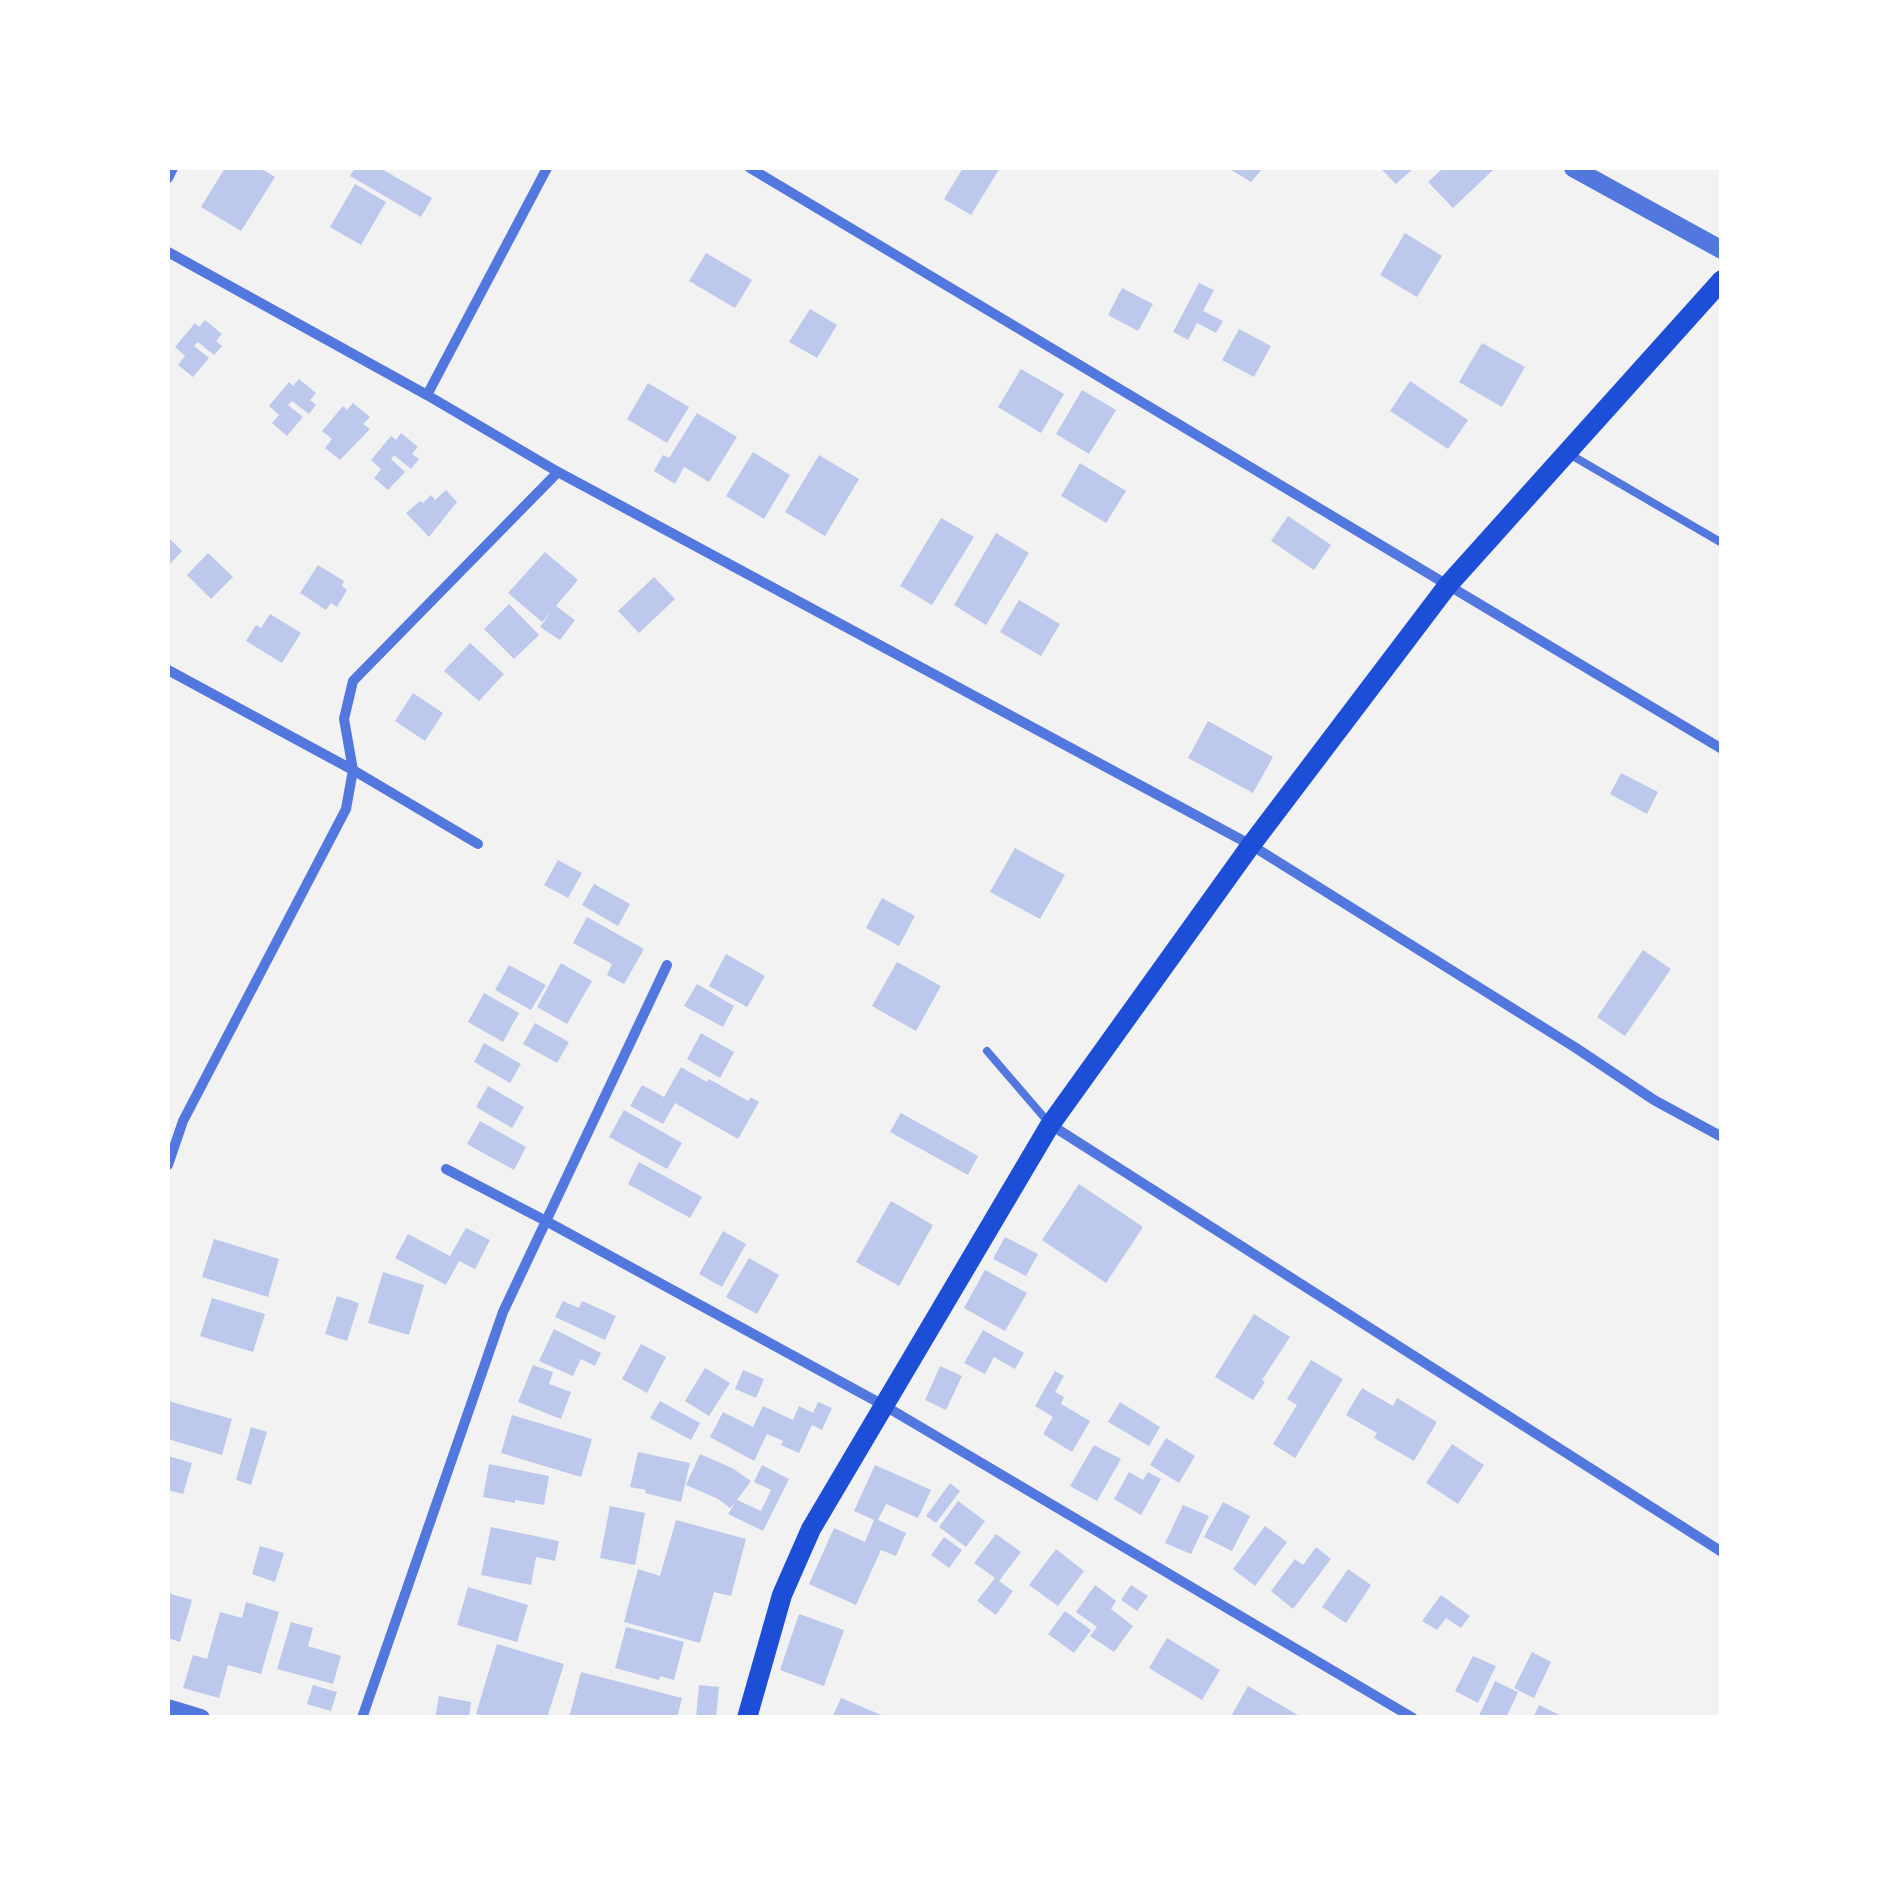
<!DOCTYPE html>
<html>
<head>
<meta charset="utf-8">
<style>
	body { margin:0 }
	#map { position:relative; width:1889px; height:1885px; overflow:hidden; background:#f2f2f2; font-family:Roboto,sans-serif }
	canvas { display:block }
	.frame { position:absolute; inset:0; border:170px solid #fff; pointer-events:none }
</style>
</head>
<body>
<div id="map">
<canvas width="1889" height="1885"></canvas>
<div class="frame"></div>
</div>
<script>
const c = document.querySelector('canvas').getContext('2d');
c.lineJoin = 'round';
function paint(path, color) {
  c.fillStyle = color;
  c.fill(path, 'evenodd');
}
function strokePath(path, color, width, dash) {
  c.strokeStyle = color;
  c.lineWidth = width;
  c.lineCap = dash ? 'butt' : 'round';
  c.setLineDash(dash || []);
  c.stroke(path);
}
paint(new Path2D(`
	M 225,168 L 260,168 L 275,177 L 241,231 L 201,207 Z
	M 355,168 L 380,168 L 432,198 L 421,217 L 350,176 Z
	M 963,168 L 1000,168 L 971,215 L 944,199 Z
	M 1228,168 L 1263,168 L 1251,182 Z
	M 1380,168 L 1414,168 L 1396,184 Z
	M 1443,168 L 1495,168 L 1453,208 L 1428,182 Z
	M 355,184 L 386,202 L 361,245 L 330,227 Z
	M 1405,233 L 1442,256 L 1417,297 L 1380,275 Z
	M 706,253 L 752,280 L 735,308 L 689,281 Z
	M 1199,283 L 1214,290 L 1203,311 L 1223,321 L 1216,333 L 1197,323 L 1188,340 L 1173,332 Z
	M 1122,288 L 1153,304 L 1138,331 L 1108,315 Z
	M 810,309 L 837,325 L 817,358 L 789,342 Z
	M 205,320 L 222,334 L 216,341 L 222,346 L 214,355 L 198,342 L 194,346 L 209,358 L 193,377 L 178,365 L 185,356 L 175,347 L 195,323 L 199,327 Z
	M 1239,329 L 1271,346 L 1254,377 L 1222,360 Z
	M 1482,343 L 1525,367 L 1502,407 L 1459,382 Z
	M 1021,369 L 1064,394 L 1041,433 L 998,407 Z
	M 299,379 L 316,393 L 310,400 L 316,405 L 309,414 L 292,401 L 288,405 L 303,417 L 287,436 L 272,423 L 279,415 L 269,406 L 289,382 L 293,386 Z
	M 1410,381 L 1468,420 L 1448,449 L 1390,411 Z
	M 648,383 L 689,407 L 667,443 L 627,419 Z
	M 1082,390 L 1116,410 L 1089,454 L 1056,434 Z
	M 353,403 L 370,417 L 363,424 L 370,429 L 340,460 L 325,448 L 332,439 L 322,431 L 343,406 L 347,410 Z
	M 697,413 L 737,437 L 709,482 L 684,467 L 675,484 L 654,471 L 663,455 L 669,458 Z
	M 401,433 L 418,447 L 412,454 L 419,459 L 411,469 L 394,455 L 391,459 L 405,472 L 388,490 L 374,478 L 381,469 L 371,460 L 391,436 L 396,440 Z
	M 753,452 L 790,475 L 764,519 L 726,496 Z
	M 819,455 L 859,479 L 825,536 L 785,512 Z
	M 1080,463 L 1126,491 L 1106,523 L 1061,496 Z
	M 446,490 L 457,502 L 429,537 L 406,513 L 420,501 L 423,503 L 431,495 L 435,500 Z
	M 1288,516 L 1331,545 L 1314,570 L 1271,541 Z
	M 941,518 L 974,537 L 932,605 L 900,586 Z
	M 996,533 L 1029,553 L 986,625 L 954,605 Z
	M 168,537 L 182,551 L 168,566 Z
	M 545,552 L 578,580 L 556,606 L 575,620 L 560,640 L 540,627 L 551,612 L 542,622 L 508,593 Z
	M 208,553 L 233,577 L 211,599 L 187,575 Z
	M 318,565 L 344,581 L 342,586 L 347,590 L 337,607 L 331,603 L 326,610 L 300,593 Z
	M 654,577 L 675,599 L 639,633 L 618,611 Z
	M 1019,600 L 1060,624 L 1041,656 L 1000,632 Z
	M 509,604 L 539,635 L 514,659 L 484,629 Z
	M 270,614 L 301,633 L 282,663 L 246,641 L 256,625 L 261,628 Z
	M 470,643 L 504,674 L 479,701 L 444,671 Z
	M 413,693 L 443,713 L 425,741 L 395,721 Z
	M 1208,721 L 1273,757 L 1253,793 L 1188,758 Z
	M 1621,773 L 1658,792 L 1647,814 L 1610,794 Z
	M 1015,848 L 1065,875 L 1040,919 L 990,892 Z
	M 558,860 L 582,873 L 568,898 L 544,885 Z
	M 594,884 L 630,904 L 618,926 L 582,905 Z
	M 882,898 L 915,916 L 899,946 L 866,928 Z
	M 587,917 L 644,949 L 624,984 L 607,975 L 612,964 L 573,943 Z
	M 1643,950 L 1671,969 L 1625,1036 L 1597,1017 Z
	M 726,954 L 765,976 L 747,1007 L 709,986 Z
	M 897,962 L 941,986 L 916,1031 L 872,1006 Z
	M 561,963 L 592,981 L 567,1024 L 537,1007 Z
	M 509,965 L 546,985 L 531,1010 L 495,990 Z
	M 697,984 L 734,1006 L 723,1027 L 684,1006 Z
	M 484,993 L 519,1013 L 503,1042 L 468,1022 Z
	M 535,1023 L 569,1042 L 557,1063 L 523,1044 Z
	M 701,1033 L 734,1052 L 720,1078 L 687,1059 Z
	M 484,1043 L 521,1064 L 510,1083 L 474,1062 Z
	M 681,1067 L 707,1082 L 709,1079 L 748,1101 L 751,1097 L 759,1102 L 738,1139 L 675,1103 L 663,1124 L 630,1106 L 642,1085 L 664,1097 Z
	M 488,1086 L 524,1107 L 512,1128 L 476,1107 Z
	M 624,1110 L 682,1143 L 667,1169 L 609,1137 Z
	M 901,1113 L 978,1156 L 968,1175 L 890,1132 Z
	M 480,1121 L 526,1147 L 514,1170 L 467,1144 Z
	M 639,1162 L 702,1197 L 690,1218 L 628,1184 Z
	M 1079,1184 L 1143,1227 L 1106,1283 L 1042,1240 Z
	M 891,1201 L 933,1225 L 899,1286 L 856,1262 Z
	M 466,1228 L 490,1240 L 475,1269 L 459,1261 L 446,1285 L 395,1258 L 408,1234 L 450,1256 Z
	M 723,1231 L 746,1244 L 722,1287 L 699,1274 Z
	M 1005,1237 L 1038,1254 L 1026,1276 L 993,1259 Z
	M 214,1239 L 279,1259 L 268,1297 L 202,1277 Z
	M 749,1258 L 779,1275 L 757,1314 L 726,1297 Z
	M 985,1270 L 1027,1293 L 1005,1331 L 964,1308 Z
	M 383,1272 L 424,1285 L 409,1335 L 368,1323 Z
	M 337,1296 L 359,1303 L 347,1341 L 325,1334 Z
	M 212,1298 L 265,1314 L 253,1352 L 200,1336 Z
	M 563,1301 L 579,1308 L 582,1301 L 616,1316 L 605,1340 L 555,1317 Z
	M 1254,1314 L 1290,1337 L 1262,1380 L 1265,1382 L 1253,1400 L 1215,1377 Z
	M 554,1329 L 601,1353 L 595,1366 L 581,1359 L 573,1376 L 539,1361 Z
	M 983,1330 L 1024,1353 L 1015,1369 L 994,1357 L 985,1374 L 964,1363 Z
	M 641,1344 L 666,1357 L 647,1393 L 622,1379 Z
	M 1311,1360 L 1343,1379 L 1295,1458 L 1273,1444 L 1297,1405 L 1287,1399 Z
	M 533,1365 L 553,1372 L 549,1384 L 571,1392 L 561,1419 L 518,1402 Z
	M 940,1366 L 962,1376 L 946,1410 L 925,1400 Z
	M 705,1368 L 730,1383 L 709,1416 L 685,1401 Z
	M 743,1370 L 764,1379 L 756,1398 L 735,1389 Z
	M 1055,1371 L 1064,1376 L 1055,1392 L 1064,1397 L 1061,1404 L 1090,1421 L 1072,1452 L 1043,1434 L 1053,1417 L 1035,1406 Z
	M 1362,1388 L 1393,1406 L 1397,1398 L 1437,1422 L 1414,1461 L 1374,1438 L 1377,1433 L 1346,1415 Z
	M 168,1401 L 232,1419 L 222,1455 L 168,1439 Z
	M 660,1401 L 700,1423 L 691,1440 L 650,1418 Z
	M 818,1402 L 832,1408 L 822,1430 L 812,1425 L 799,1453 L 781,1445 L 783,1441 L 767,1434 L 754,1461 L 710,1437 L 723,1412 L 753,1427 L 763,1406 L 793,1420 L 799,1406 L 813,1413 Z
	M 1120,1402 L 1160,1427 L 1149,1446 L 1108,1422 Z
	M 512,1415 L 592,1439 L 581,1477 L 501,1453 Z
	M 251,1427 L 267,1432 L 251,1485 L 236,1480 Z
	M 1166,1438 L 1195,1456 L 1179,1483 L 1150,1465 Z
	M 1452,1444 L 1484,1465 L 1458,1504 L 1426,1483 Z
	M 1094,1445 L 1121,1459 L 1097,1501 L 1070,1486 Z
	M 638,1452 L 690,1463 L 681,1502 L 645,1493 L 646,1490 L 630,1487 Z
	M 700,1454 L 732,1468 L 751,1481 L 737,1500 L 761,1511 L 771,1490 L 754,1482 L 762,1465 L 789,1479 L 763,1531 L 728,1514 L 735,1503 L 730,1508 L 718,1499 L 686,1485 Z
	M 168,1456 L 192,1463 L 183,1494 L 168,1490 Z
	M 489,1464 L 549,1476 L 544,1505 L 515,1500 L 515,1503 L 483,1497 Z
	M 875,1465 L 931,1490 L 918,1518 L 886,1504 L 878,1520 L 906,1533 L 896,1556 L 881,1550 L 856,1605 L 809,1584 L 834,1528 L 865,1542 L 874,1520 L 854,1511 Z
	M 1129,1472 L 1143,1480 L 1148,1472 L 1161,1479 L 1141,1515 L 1114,1499 Z
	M 950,1483 L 960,1491 L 936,1523 L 926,1516 Z
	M 958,1501 L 985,1521 L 966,1547 L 939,1527 Z
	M 1223,1502 L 1250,1516 L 1232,1551 L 1204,1537 Z
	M 1183,1505 L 1209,1516 L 1191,1554 L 1165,1543 Z
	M 610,1506 L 645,1513 L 635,1565 L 600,1558 Z
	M 676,1520 L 746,1539 L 731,1596 L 714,1592 L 700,1643 L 624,1622 L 638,1569 L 660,1576 Z
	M 1265,1526 L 1287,1542 L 1255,1586 L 1233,1569 Z
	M 491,1527 L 559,1541 L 555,1561 L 536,1557 L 531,1585 L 481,1575 Z
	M 996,1534 L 1021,1552 L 999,1581 L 1013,1591 L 996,1615 L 977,1601 L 995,1578 L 974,1563 Z
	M 944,1537 L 962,1550 L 949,1568 L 931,1555 Z
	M 260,1546 L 284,1553 L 275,1582 L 252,1574 Z
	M 1316,1547 L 1331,1559 L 1293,1609 L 1271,1591 L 1295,1559 L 1303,1565 Z
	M 1056,1549 L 1084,1571 L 1058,1606 L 1029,1585 Z
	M 1348,1569 L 1371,1585 L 1346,1623 L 1322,1607 Z
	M 1095,1585 L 1116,1601 L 1111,1609 L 1133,1626 L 1114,1652 L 1090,1636 L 1097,1627 L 1076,1612 Z
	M 1131,1585 L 1148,1596 L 1137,1611 L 1121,1600 Z
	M 468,1587 L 528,1605 L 517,1642 L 457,1625 Z
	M 168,1593 L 192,1600 L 180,1642 L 168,1638 Z
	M 1441,1595 L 1470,1616 L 1461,1628 L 1446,1618 L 1437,1630 L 1422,1621 Z
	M 246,1602 L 279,1612 L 261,1674 L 228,1665 L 219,1698 L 183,1688 L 193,1655 L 207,1659 L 220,1612 L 242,1618 Z
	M 1065,1611 L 1091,1630 L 1074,1653 L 1048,1634 Z
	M 799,1614 L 844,1630 L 824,1686 L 780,1670 Z
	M 291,1622 L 313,1628 L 308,1646 L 341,1656 L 333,1684 L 277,1669 Z
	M 626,1627 L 684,1642 L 674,1680 L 660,1676 L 659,1680 L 615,1668 Z
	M 1167,1638 L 1220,1670 L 1202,1700 L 1149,1668 Z
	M 497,1644 L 564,1664 L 547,1718 L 490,1718 L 476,1714 Z
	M 1532,1652 L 1551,1662 L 1534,1698 L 1514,1688 Z
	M 1473,1656 L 1496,1666 L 1478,1703 L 1455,1691 Z
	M 581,1672 L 682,1698 L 677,1718 L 569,1718 Z
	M 1495,1681 L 1518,1692 L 1506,1718 L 1478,1718 Z
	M 313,1685 L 337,1692 L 331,1711 L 307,1704 Z
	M 699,1685 L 719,1687 L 716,1718 L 696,1718 Z
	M 1248,1686 L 1303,1718 L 1230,1718 Z
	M 439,1696 L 471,1702 L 469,1718 L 435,1718 Z
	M 841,1698 L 886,1717 L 886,1718 L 832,1718 Z
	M 1539,1705 L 1566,1718 L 1533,1718 Z`), '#bdc9ec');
strokePath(new Path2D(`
	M 1571,455 L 1722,543
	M 987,1051 L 1049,1123`), '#5277de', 8);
strokePath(new Path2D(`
	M 750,168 L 1722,749
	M 168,178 L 173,168
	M 168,252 L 427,395 L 558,472 L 1251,845 L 1576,1048 L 1654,1100 L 1722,1137
	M 427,395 L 547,168
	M 168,670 L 353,770 L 478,844
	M 1051,1125 L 1722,1552
	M 168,1165 L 183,1121 L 346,809 L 353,770 L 344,719 L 353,681 L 558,472
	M 446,1169 L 546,1221 L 885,1406 L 1413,1718
	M 362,1718 L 503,1312 L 667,965`), '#5277de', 10);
strokePath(new Path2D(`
	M 1573,168 L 1722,250
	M 168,1708 L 201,1718`), '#5277de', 18);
strokePath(new Path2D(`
	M 747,1718 L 782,1595 L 811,1529 L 1050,1125 L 1251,845 L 1448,585 L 1722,280`), '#1d4ed8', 20);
</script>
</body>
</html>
